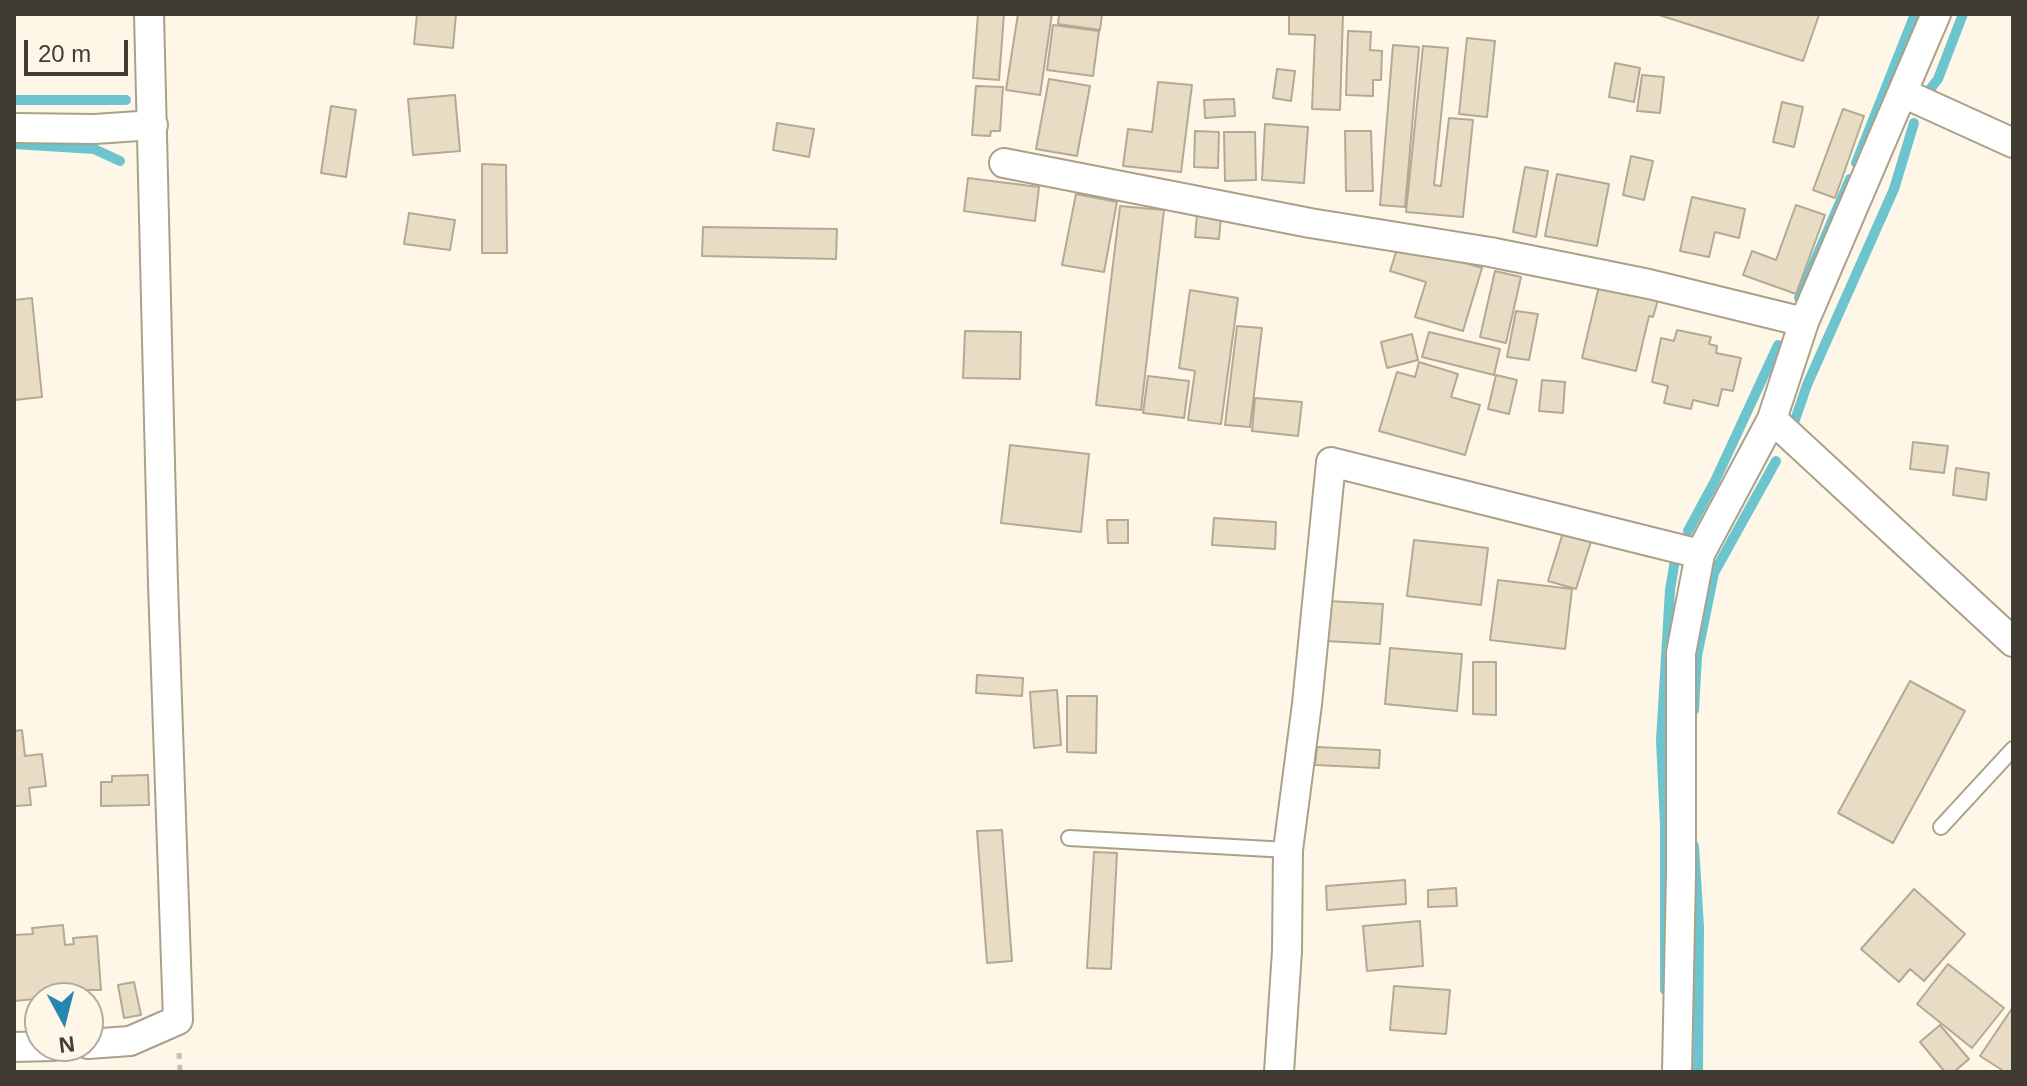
<!DOCTYPE html>
<html>
<head>
<meta charset="utf-8">
<style>
	body { margin:0 }
	#map { position:relative; width:2027px; height:1086px; overflow:hidden; background:#fef7e8; font-family:Arial,sans-serif }
	canvas { display:block }
	.frame { position:absolute; inset:0; border:16px solid #403c32; pointer-events:none }
	.north { position:absolute; left:24px; top:982px; width:80px; height:80px; box-sizing:border-box; background:#fef7e8; border:2px solid #b2ac9f; border-radius:50%; rotate:173deg; font-size:22px; font-weight:700; line-height:32px; text-align:center; color:#403c32 }
	.north::after { content:''; display:block; margin:auto; width:28px; height:36px; background:#2487b2; clip-path:polygon(50% 0,100% 100%,50% 72%,0 100%) }
	.scale { position:absolute; left:24px; top:40px; width:104px; height:36px; box-sizing:border-box; border:4px solid #403c32; border-top:0; padding-left:10px; font-size:24px; line-height:28px; white-space:nowrap; color:#403c32; -webkit-text-stroke:6px #fef7e8; paint-order:stroke }
</style>
</head>
<body>
<div id="map">
<canvas width="2027" height="1086"></canvas>
<div class="frame"></div>
<div class="north">N</div>
<div class="scale">20 m</div>
</div>
<script>
const c = document.querySelector('canvas').getContext('2d');
c.lineJoin = 'round';
function strokePath(path, color, width, dash) {
  c.strokeStyle = color;
  c.lineWidth = width;
  c.lineCap = dash ? 'butt' : 'round';
  c.setLineDash(dash || []);
  c.stroke(path);
}
function paint(path, color) {
  c.fillStyle = color;
  c.fill(path, 'evenodd');
}
strokePath(new Path2D(`
	M 1928,92 L 1938,79 L 1963,14
	M 14,100 L 126,100
	M 14,144 L 94,149 L 120,161
	M 1856,163 L 1915,14
	M 1799,298 L 1850,179
	M 1795,420 L 1807,385 L 1894,189 L 1914,123
	M 1688,531 L 1715,481 L 1778,345
	M 1694,710 L 1697,656 L 1714,573 L 1776,461
	M 1694,846 L 1699,927 L 1698,1072
	M 1665,990 L 1665,824 L 1661,741 L 1670,590 L 1675,560`), '#6bc4ce', 10);
const building = new Path2D(`
	M 417,14 L 456,14 L 453,48 L 414,44 Z
	M 978,14 L 1004,14 L 999,80 L 973,78 Z
	M 1018,14 L 1052,14 L 1040,95 L 1006,90 Z
	M 1059,14 L 1102,14 L 1100,30 L 1058,24 Z
	M 1289,14 L 1343,14 L 1340,110 L 1312,109 L 1315,35 L 1289,34 Z
	M 1656,14 L 1816,14 L 1819,15 L 1803,61 Z
	M 1053,25 L 1099,31 L 1093,76 L 1047,70 Z
	M 1348,31 L 1371,32 L 1370,50 L 1382,51 L 1381,80 L 1373,80 L 1373,96 L 1346,95 Z
	M 1467,38 L 1495,41 L 1487,117 L 1459,114 Z
	M 1393,45 L 1419,47 L 1405,207 L 1380,205 Z
	M 1423,46 L 1448,48 L 1434,185 L 1441,186 L 1449,118 L 1473,120 L 1463,217 L 1406,212 Z
	M 1615,63 L 1640,68 L 1634,102 L 1609,97 Z
	M 1277,69 L 1295,71 L 1291,101 L 1273,98 Z
	M 1642,75 L 1664,77 L 1660,113 L 1637,111 Z
	M 1049,79 L 1090,86 L 1077,156 L 1036,149 Z
	M 1158,82 L 1192,85 L 1181,172 L 1123,166 L 1128,129 L 1152,132 Z
	M 976,86 L 1003,87 L 1000,131 L 991,131 L 990,136 L 972,135 Z
	M 455,95 L 460,151 L 413,155 L 408,99 Z
	M 1234,99 L 1235,116 L 1205,118 L 1204,100 Z
	M 1782,102 L 1803,107 L 1794,147 L 1773,142 Z
	M 331,106 L 356,110 L 346,177 L 321,173 Z
	M 1843,109 L 1864,116 L 1835,198 L 1813,190 Z
	M 777,123 L 814,129 L 809,157 L 773,150 Z
	M 1265,124 L 1308,127 L 1304,183 L 1262,180 Z
	M 1195,131 L 1219,132 L 1218,168 L 1194,167 Z
	M 1345,131 L 1371,131 L 1373,191 L 1346,191 Z
	M 1224,132 L 1255,132 L 1256,180 L 1225,181 Z
	M 1631,156 L 1653,161 L 1644,200 L 1623,195 Z
	M 482,164 L 506,165 L 507,253 L 482,253 Z
	M 1525,167 L 1548,171 L 1536,237 L 1513,232 Z
	M 1557,174 L 1609,184 L 1597,246 L 1545,236 Z
	M 968,178 L 1039,187 L 1035,221 L 964,211 Z
	M 1076,194 L 1117,202 L 1104,272 L 1062,265 Z
	M 1692,197 L 1745,209 L 1739,238 L 1715,232 L 1709,257 L 1680,251 Z
	M 1796,205 L 1825,215 L 1796,294 L 1743,275 L 1752,251 L 1776,260 Z
	M 1120,206 L 1164,210 L 1141,410 L 1096,405 Z
	M 409,213 L 455,220 L 450,250 L 404,244 Z
	M 1197,215 L 1221,217 L 1219,239 L 1195,237 Z
	M 703,227 L 837,229 L 836,259 L 702,256 Z
	M 1399,243 L 1482,268 L 1463,331 L 1415,317 L 1426,282 L 1390,271 Z
	M 1495,271 L 1521,277 L 1506,343 L 1480,337 Z
	M 1599,286 L 1658,300 L 1653,317 L 1649,316 L 1636,371 L 1582,358 Z
	M 1190,290 L 1238,298 L 1221,424 L 1188,420 L 1195,371 L 1179,368 Z
	M 32,298 L 42,397 L 15,400 L 14,300 Z
	M 1516,311 L 1538,314 L 1529,360 L 1507,357 Z
	M 1237,326 L 1262,328 L 1250,427 L 1225,425 Z
	M 1677,330 L 1711,337 L 1709,344 L 1717,346 L 1716,353 L 1741,358 L 1733,391 L 1722,389 L 1718,406 L 1693,400 L 1691,409 L 1664,403 L 1668,386 L 1652,382 L 1661,338 L 1674,341 Z
	M 965,331 L 1021,332 L 1020,379 L 963,378 Z
	M 1429,332 L 1500,349 L 1494,375 L 1422,357 Z
	M 1412,334 L 1418,360 L 1387,368 L 1381,342 Z
	M 1419,362 L 1458,374 L 1451,397 L 1480,405 L 1465,455 L 1379,431 L 1397,372 L 1415,377 Z
	M 1496,375 L 1517,380 L 1509,414 L 1488,409 Z
	M 1148,376 L 1189,381 L 1184,418 L 1143,413 Z
	M 1542,380 L 1565,382 L 1563,413 L 1539,411 Z
	M 1255,398 L 1302,402 L 1298,436 L 1252,431 Z
	M 1913,442 L 1948,446 L 1944,473 L 1910,469 Z
	M 1010,445 L 1089,454 L 1081,532 L 1001,523 Z
	M 1956,468 L 1989,473 L 1986,500 L 1953,495 Z
	M 1214,518 L 1276,522 L 1275,549 L 1212,545 Z
	M 1107,520 L 1128,520 L 1128,543 L 1108,543 Z
	M 1565,526 L 1593,535 L 1576,589 L 1548,581 Z
	M 1414,540 L 1488,548 L 1481,605 L 1407,596 Z
	M 1498,580 L 1572,589 L 1565,649 L 1490,640 Z
	M 1328,601 L 1383,604 L 1380,644 L 1326,641 Z
	M 1390,648 L 1462,654 L 1457,711 L 1385,704 Z
	M 1473,662 L 1496,662 L 1496,715 L 1473,714 Z
	M 977,675 L 1023,678 L 1022,696 L 976,693 Z
	M 1910,681 L 1965,711 L 1893,843 L 1838,813 Z
	M 1057,690 L 1061,745 L 1034,748 L 1030,692 Z
	M 1067,696 L 1097,696 L 1096,753 L 1067,752 Z
	M 22,730 L 25,756 L 42,754 L 46,786 L 29,788 L 31,805 L 14,806 L 14,731 Z
	M 1317,747 L 1380,750 L 1379,768 L 1315,765 Z
	M 148,775 L 149,805 L 101,806 L 101,782 L 112,782 L 112,776 Z
	M 1002,830 L 1012,961 L 987,963 L 977,831 Z
	M 1094,852 L 1117,853 L 1111,969 L 1087,968 Z
	M 1405,880 L 1406,904 L 1327,910 L 1326,886 Z
	M 1456,888 L 1457,906 L 1428,907 L 1428,890 Z
	M 1914,889 L 1965,934 L 1924,981 L 1910,969 L 1899,982 L 1861,949 Z
	M 1420,921 L 1423,966 L 1367,971 L 1363,926 Z
	M 63,925 L 65,945 L 74,944 L 73,938 L 97,936 L 101,990 L 84,990 L 84,998 L 40,998 L 40,1007 L 35,1007 L 35,999 L 14,1001 L 14,935 L 33,934 L 32,928 Z
	M 1948,964 L 2004,1008 L 1972,1048 L 1917,1004 Z
	M 134,982 L 141,1015 L 124,1018 L 118,985 Z
	M 1394,986 L 1450,990 L 1446,1034 L 1390,1030 Z
	M 2013,1007 L 2013,1072 L 2005,1072 L 1980,1056 Z
	M 1940,1025 L 1969,1059 L 1954,1072 L 1945,1072 L 1920,1042 Z`);
paint(building, '#e8dcc4');
strokePath(building, '#b4a992', 2);
const lane = new Path2D(`
	M 1941,827 L 2013,749
	M 1069,838 L 1288,850`);
const street = new Path2D(`
	M 1903,93 L 2013,143
	M 14,128 L 95,129 L 153,125
	M 1004,163 L 1310,223 L 1490,252 L 1649,284 L 1804,322
	M 1772,419 L 2013,642
	M 88,1044 L 130,1041 L 178,1020 L 163,584 L 149,14
	M 14,1047 L 54,1046
	M 1279,1072 L 1287,951 L 1288,850 L 1307,704 L 1331,462 L 1700,554
	M 1677,1072 L 1681,874 L 1681,653 L 1700,554 L 1772,419 L 1804,322 L 1936,14`);
strokePath(lane, '#aba08a', 18);
strokePath(street, '#aba08a', 32);
strokePath(new Path2D(`
	M 179,1053 L 180,1072`), '#c4beb1', 5, [6, 6]);
strokePath(lane, '#fff', 14);
strokePath(street, '#fff', 28);
</script>
</body>
</html>
